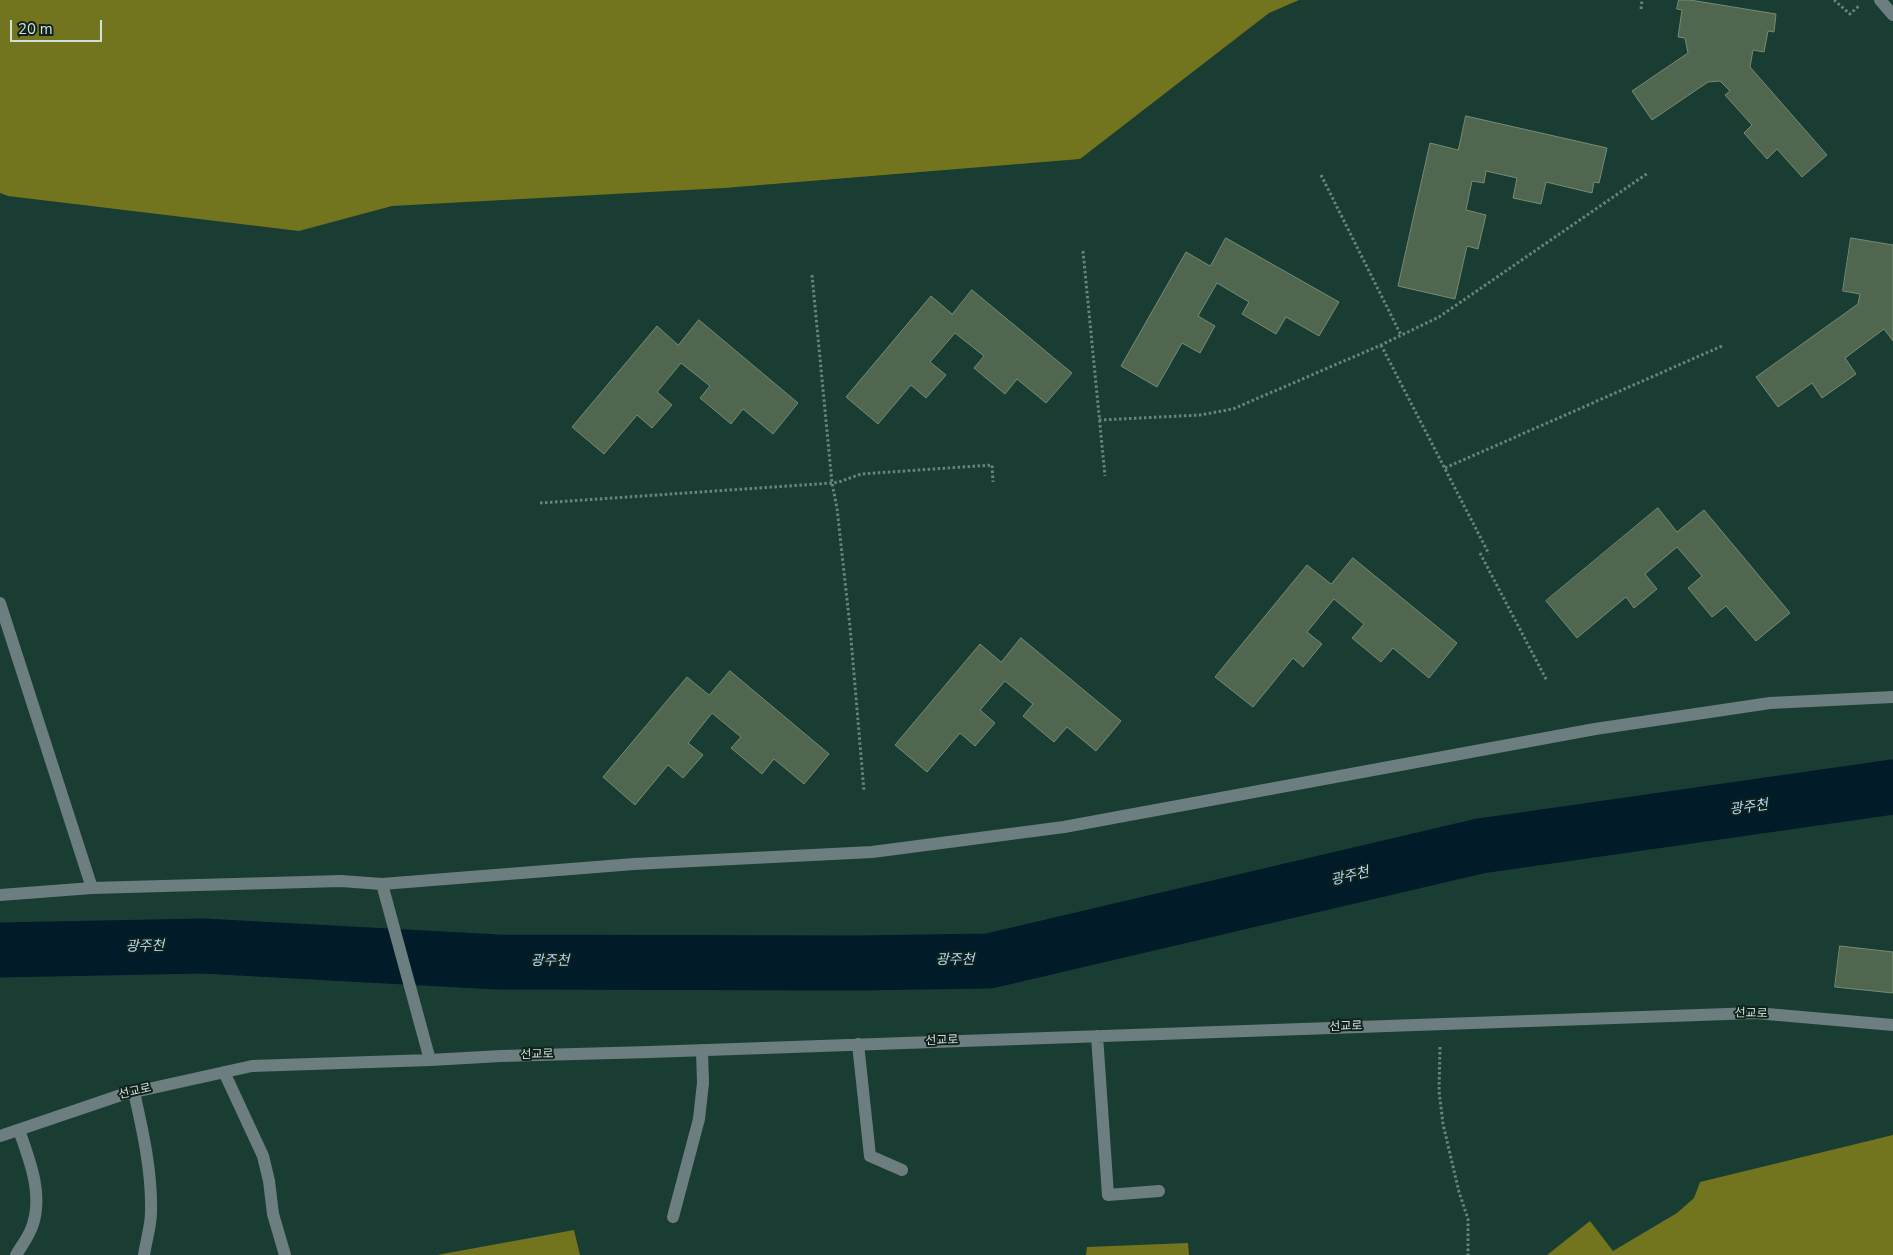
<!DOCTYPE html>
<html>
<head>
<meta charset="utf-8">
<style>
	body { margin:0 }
	#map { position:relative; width:1893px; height:1255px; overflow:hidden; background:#193d33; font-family:"Nunito Sans",sans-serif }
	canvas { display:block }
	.scale { position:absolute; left:10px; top:20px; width:92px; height:22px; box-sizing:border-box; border:2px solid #cee1db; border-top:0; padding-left:6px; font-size:15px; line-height:18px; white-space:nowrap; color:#cee1db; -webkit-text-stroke:4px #11211c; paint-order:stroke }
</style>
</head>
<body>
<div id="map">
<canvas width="1893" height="1255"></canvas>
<div class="scale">20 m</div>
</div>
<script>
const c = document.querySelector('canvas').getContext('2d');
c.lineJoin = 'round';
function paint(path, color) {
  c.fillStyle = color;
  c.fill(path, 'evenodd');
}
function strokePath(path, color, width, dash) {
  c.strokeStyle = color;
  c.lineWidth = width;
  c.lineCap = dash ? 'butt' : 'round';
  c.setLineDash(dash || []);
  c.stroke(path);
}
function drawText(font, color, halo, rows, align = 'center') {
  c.font = font + ' "Nunito Sans","Noto Sans KR",sans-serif';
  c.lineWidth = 4;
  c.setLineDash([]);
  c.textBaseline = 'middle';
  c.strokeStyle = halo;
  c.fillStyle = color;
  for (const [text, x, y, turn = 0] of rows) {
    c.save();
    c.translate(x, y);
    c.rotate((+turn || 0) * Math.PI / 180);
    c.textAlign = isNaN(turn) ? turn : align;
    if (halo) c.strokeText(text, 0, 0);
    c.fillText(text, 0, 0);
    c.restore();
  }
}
paint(new Path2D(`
	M 0,0 L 1299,0 L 1269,13 L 1080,159 L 724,188 L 392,206 L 299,231 L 8,196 L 0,193 Z
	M 1893,1135 L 1893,1255 L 1547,1255 L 1590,1221 L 1613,1251 L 1677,1213 L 1694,1198 L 1700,1182 Z
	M 574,1230 L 580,1255 L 437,1255 Z
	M 1188,1243 L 1189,1255 L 1086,1255 L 1087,1247 Z`), '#72751d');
strokePath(new Path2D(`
	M 0,950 L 203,946 L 497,962 L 857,963 L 989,961 L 1480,846 L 1893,787`), '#011b29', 55);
const building = new Path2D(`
	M 1679,0 L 1690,0 L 1776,14 L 1774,32 L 1768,31 L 1764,52 L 1753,50 L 1750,67 L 1827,155 L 1802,177 L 1777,149 L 1767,159 L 1744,133 L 1752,125 L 1725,95 L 1730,91 L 1720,81 L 1708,82 L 1652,120 L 1632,91 L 1688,53 L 1685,38 L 1678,37 L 1682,10 L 1677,9 Z
	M 1466,116 L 1607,148 L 1599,183 L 1594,182 L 1592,193 L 1546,182 L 1541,204 L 1513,198 L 1517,178 L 1486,171 L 1484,183 L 1472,181 L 1466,210 L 1486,215 L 1478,249 L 1467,246 L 1455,299 L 1398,286 L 1430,143 L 1458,150 Z
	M 1226,238 L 1339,302 L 1319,336 L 1286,317 L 1276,334 L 1242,314 L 1249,302 L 1217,283 L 1198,316 L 1215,326 L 1200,353 L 1182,343 L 1157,387 L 1121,366 L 1186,252 L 1210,266 Z
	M 1851,238 L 1893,245 L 1893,341 L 1884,329 L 1845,358 L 1856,374 L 1822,398 L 1812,383 L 1778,407 L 1756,377 L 1858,304 L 1860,294 L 1843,291 Z
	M 972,290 L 1072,373 L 1046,403 L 1017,379 L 1005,394 L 974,368 L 984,356 L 955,333 L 930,362 L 946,375 L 926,398 L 911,385 L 878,424 L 846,397 L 931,296 L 952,314 Z
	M 699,320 L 798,403 L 773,434 L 743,409 L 731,424 L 700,398 L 710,386 L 681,363 L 657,392 L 672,405 L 652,428 L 637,415 L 604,454 L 572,427 L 657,326 L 678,345 Z
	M 1658,508 L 1677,532 L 1704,510 L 1790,613 L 1756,641 L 1726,606 L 1712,617 L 1688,588 L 1702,576 L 1677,547 L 1645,574 L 1657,589 L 1634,608 L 1626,597 L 1577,638 L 1546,601 Z
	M 1353,558 L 1457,643 L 1429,678 L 1393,648 L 1381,662 L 1352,638 L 1364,624 L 1334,599 L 1307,632 L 1322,644 L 1303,667 L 1293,658 L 1253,707 L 1215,677 L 1307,565 L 1331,584 Z
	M 1021,638 L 1121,721 L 1096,751 L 1067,727 L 1054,742 L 1023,716 L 1033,704 L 1005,681 L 980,710 L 995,723 L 975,746 L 960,733 L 927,772 L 895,745 L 980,644 L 1001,662 Z
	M 730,671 L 829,754 L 804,784 L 774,759 L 762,774 L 731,748 L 741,737 L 712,713 L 688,743 L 703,755 L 683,778 L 668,765 L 635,805 L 603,777 L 687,677 L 709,695 Z
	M 1840,946 L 1893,952 L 1893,993 L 1835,987 Z`);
paint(building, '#50664e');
strokePath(building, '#758c73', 1);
strokePath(new Path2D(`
	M 1834,0 L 1850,14 L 1860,5
	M 1641,9 L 1642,0
	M 1321,175 L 1401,335
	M 1083,251 L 1105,476
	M 812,275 L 832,483 L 837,508 L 850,627 L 864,791
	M 1381,345 L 1489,554
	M 1099,420 L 1200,415 L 1233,409 L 1381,345 L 1439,317 L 1648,173
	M 1445,468 L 1722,346
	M 540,503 L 832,483 L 839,482 L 861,474 L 992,465 L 993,482
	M 1480,553 L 1547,681
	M 1440,1047 L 1439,1091 L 1443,1124 L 1459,1192 L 1468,1219 L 1468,1255`), '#68847c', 3, [2.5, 2.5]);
strokePath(new Path2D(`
	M 1880,0 L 1893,15
	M 0,603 L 92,888
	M 382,884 L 430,1060
	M 0,895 L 92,888 L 341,881 L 382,884 L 634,864 L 872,852 L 1064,827 L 1595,729 L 1770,703 L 1893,697
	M 1097,1036 L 1108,1195 L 1159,1191
	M 858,1044 L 870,1156 L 902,1170
	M 224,1072 L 263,1156 L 269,1181 L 273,1214 L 285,1255
	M 134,1092 C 143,1132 152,1172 151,1212 C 151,1226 146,1241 144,1255
	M 0,1136 L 121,1095 L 252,1066 L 430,1060 L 501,1056 L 650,1052 L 1756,1013 L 1893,1025
	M 673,1217 L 699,1119 L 703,1083 L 702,1050
	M 16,1255 C 22,1245 30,1235 33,1224 C 43,1192 29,1159 19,1130`), '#6d7e80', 12);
drawText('12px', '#cee1db', '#11211c', [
	["선교로",1751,1014,1],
	["선교로",1346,1027,-2],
	["선교로",942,1041,-2],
	["선교로",537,1055,-1],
	["선교로",135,1092,-13]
]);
drawText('italic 14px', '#b2daf3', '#11211c', [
	["광주천",1749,808,-8],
	["광주천",1350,877,-13],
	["광주천",145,947,-1],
	["광주천",955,961],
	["광주천",550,962]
]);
</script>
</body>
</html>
